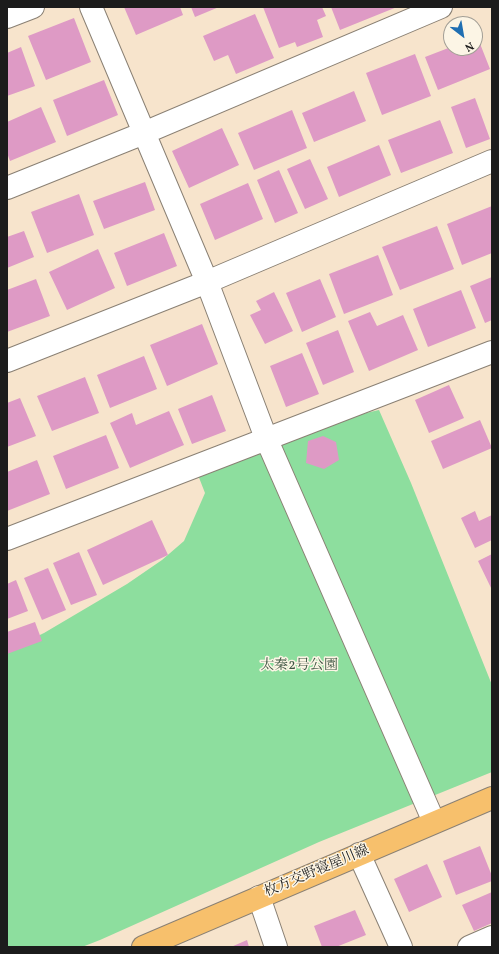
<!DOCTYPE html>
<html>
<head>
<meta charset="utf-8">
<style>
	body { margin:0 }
	#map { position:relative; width:499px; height:954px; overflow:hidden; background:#f7e4cc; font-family:Vollkorn,serif }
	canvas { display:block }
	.frame { position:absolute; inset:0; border:8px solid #1c1c1c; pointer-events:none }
	.north { position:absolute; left:443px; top:16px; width:40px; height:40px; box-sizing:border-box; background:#fcf5e5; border:1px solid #a29e95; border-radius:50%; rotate:149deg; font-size:11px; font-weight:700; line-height:16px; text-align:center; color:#1c1c1c }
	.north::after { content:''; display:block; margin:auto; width:14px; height:18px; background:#1f6fb2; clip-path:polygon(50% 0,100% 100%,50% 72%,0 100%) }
</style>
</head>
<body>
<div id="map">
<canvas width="499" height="954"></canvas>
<div class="frame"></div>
<div class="north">N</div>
</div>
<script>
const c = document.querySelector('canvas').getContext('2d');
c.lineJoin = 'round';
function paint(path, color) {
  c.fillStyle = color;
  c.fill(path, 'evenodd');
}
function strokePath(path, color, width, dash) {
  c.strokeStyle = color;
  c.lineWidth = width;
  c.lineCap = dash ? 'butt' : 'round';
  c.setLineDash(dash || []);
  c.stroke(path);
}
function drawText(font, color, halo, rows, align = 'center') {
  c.font = font + ' Vollkorn,"Noto Serif JP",serif';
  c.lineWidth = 3;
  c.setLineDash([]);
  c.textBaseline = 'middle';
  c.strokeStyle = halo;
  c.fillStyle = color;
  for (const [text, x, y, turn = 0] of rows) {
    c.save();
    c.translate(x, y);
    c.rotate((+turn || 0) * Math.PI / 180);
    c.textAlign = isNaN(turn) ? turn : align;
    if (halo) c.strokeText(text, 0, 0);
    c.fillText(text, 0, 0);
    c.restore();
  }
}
paint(new Path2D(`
	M 379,410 L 411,483 L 492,685 L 492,772 L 319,842 L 100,940 L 82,947 L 7,947 L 7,649 L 15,647 L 44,633 L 127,584 L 162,560 L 184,541 L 205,493 L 198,475 L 332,424 L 366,413 Z`), '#8dde9e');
paint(new Path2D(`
	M 124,7 L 180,7 L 183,15 L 136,35 Z
	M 191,7 L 219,7 L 195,17 Z
	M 263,7 L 322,7 L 326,16 L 317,20 L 323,37 L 297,47 L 295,42 L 279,48 Z
	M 331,7 L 397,7 L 340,30 Z
	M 255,14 L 274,58 L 236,74 L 228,55 L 214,61 L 203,36 Z
	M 74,18 L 91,62 L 46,80 L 28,36 Z
	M 477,36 L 490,69 L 438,90 L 425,57 L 451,47 L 451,48 L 475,48 L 475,37 Z
	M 21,47 L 35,86 L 7,96 L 7,53 Z
	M 415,54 L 431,96 L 382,115 L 366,73 Z
	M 104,80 L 118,115 L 67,136 L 53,100 Z
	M 354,91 L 366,121 L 314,142 L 302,113 Z
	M 475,98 L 490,139 L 466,148 L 451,107 Z
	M 41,107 L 56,142 L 10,161 L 7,153 L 7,122 Z
	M 292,110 L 307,148 L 254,170 L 238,133 Z
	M 440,120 L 453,153 L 401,173 L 388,140 Z
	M 222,128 L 239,165 L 189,188 L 172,151 Z
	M 379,145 L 391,175 L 339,197 L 327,167 Z
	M 310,159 L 328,199 L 305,209 L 287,169 Z
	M 279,170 L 298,213 L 275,223 L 257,180 Z
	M 145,182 L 155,210 L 104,229 L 93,201 Z
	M 248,183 L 263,219 L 215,240 L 200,204 Z
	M 79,194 L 94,235 L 47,253 L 31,212 Z
	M 492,206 L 492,253 L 462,265 L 447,224 Z
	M 437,226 L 454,269 L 400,290 L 382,247 Z
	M 24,231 L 34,257 L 7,268 L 7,237 Z
	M 164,233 L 177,266 L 127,286 L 114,253 Z
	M 98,249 L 115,288 L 67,310 L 49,272 Z
	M 378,255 L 393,295 L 344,314 L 329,274 Z
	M 492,277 L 492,320 L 485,323 L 470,286 Z
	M 36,279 L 50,316 L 7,332 L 7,290 Z
	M 320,279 L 336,317 L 302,332 L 286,293 Z
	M 461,290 L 476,328 L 428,347 L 413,309 Z
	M 274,292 L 293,331 L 265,344 L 250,315 L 261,310 L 256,301 Z
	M 370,312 L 377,326 L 403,315 L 418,350 L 369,371 L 348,321 Z
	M 202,324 L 218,364 L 167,386 L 150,345 Z
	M 338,330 L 354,372 L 323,385 L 306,343 Z
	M 302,353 L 319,394 L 286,407 L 270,366 Z
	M 144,356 L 157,389 L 110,408 L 97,375 Z
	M 85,377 L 99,413 L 52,431 L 37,396 Z
	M 449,385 L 464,418 L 429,433 L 415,400 Z
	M 212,395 L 226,431 L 192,444 L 178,409 Z
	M 20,398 L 36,436 L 7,447 L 7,403 Z
	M 169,411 L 184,445 L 130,468 L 110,423 L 132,413 L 136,425 Z
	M 480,420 L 492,448 L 443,469 L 431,441 Z
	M 106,435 L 119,468 L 66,489 L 53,456 Z
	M 323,436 L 336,442 L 339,460 L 324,469 L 306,463 L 308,441 Z
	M 37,460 L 50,494 L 7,511 L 7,472 Z
	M 475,511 L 479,521 L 492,515 L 492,540 L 475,548 L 461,518 Z
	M 152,520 L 168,555 L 103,585 L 87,550 Z
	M 79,552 L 97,595 L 71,605 L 53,563 Z
	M 492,554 L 492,590 L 478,561 Z
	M 48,568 L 66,610 L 42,620 L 24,578 Z
	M 16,580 L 28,611 L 7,619 L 7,584 Z
	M 35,622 L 42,641 L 7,654 L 7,632 Z
	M 480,846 L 492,876 L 492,881 L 456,895 L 443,861 Z
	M 427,864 L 442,897 L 409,912 L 394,879 Z
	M 492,892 L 492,923 L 474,931 L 462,905 Z
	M 355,910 L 366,935 L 336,947 L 322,947 L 314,926 Z
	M 247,940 L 249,947 L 231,947 Z`), '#de9ac5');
const minor = new Path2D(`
	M 91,7 L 207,282 L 266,438 L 434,822
	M 7,17 L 33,7
	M 7,188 L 144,133 L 441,7
	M 7,361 L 207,282 L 492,161
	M 7,539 L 492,352
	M 359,854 L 401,947
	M 259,897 L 276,947
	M 469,947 L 492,937`);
const major = new Path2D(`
	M 143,947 L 492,798`);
strokePath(minor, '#8a8074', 24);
strokePath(major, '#8a8074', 24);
strokePath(minor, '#fff', 22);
strokePath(major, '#f7c06c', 22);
drawText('14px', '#3e5643', '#fcf5e5', [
	["太秦2号公園",299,666]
]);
drawText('14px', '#1c1c1c', '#fcf5e5', [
	["枚方交野寝屋川線",317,872,-23]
]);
</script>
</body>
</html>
